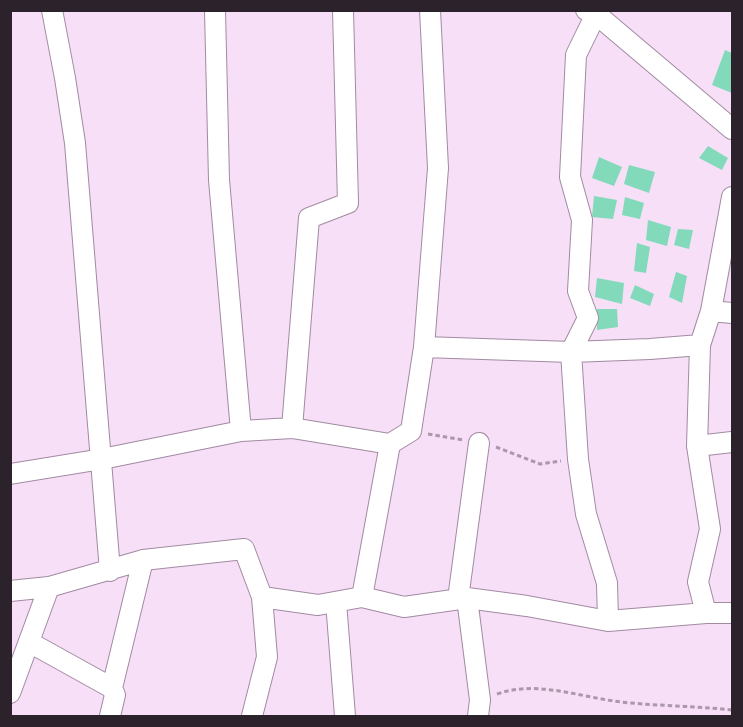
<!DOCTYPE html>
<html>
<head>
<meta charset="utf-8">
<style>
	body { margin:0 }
	#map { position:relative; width:743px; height:727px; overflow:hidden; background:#f7dff7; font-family:"Nunito Sans",sans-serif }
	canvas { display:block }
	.frame { position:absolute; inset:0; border:12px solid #2b222b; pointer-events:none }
</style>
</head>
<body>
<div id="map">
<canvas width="743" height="727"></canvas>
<div class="frame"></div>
</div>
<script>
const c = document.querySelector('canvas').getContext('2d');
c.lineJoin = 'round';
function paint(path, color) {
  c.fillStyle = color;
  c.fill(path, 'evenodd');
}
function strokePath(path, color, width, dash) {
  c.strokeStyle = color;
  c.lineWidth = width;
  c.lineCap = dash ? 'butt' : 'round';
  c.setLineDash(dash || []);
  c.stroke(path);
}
paint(new Path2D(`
	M 725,50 L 732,53 L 732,93 L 712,85 Z
	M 708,146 L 728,158 L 722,170 L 699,158 Z
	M 599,157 L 622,167 L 614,186 L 592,178 Z
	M 629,165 L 655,172 L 649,193 L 624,184 Z
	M 594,196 L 617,200 L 613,219 L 592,217 Z
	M 625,197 L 644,203 L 640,219 L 622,215 Z
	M 648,220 L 671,227 L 667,246 L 646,240 Z
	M 678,229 L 693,230 L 689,249 L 674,245 Z
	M 637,243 L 650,247 L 646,273 L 634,271 Z
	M 676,272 L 687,276 L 682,303 L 669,297 Z
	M 597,278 L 624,283 L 622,304 L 595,297 Z
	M 635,285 L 654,294 L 650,306 L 630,298 Z
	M 597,309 L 617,309 L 618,327 L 597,330 Z`), '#82daba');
const minor = new Path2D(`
	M 52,10 L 65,78 L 75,143 L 110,571
	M 215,10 L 219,180 L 241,431
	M 586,10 L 596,14 L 732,129
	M 600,10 L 596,14 L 576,55 L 570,177 L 582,220 L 578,291 L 588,318 L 571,352 L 650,349 L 700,345
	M 711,311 L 732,313
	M 424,347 L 571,352 L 578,459 L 586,514 L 607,583 L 608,621
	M 292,428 L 309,218 L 348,203 L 343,10
	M 697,446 L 732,442
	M 10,474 L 102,459 L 241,431 L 292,428 L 390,444 L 411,431 L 424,347 L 438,168 L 430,10
	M 10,591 L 49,587 L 143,560 L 244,549 L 262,597 L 318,605 L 362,597 L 404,607 L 467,598 L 527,606 L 608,621 L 706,613 L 732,613
	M 362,597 L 390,444
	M 467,598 L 480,700 L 478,716
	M 458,599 L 479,443
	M 336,602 L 345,716
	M 706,613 L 698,582 L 710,529 L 697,446 L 700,345 L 711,311 L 732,197
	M 29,642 L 112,688 L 115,695 L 110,716
	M 112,688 L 143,560
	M 10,693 L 49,587
	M 252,716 L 267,657 L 262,597`);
strokePath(minor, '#a28ba2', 22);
strokePath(new Path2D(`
	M 428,434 L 463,440
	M 496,447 L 540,464 L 561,461
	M 497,694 C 537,680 579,697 621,702 C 658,706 695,706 732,710`), '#ab99ab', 3, [4.5, 3]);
strokePath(minor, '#fff', 20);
</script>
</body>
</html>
